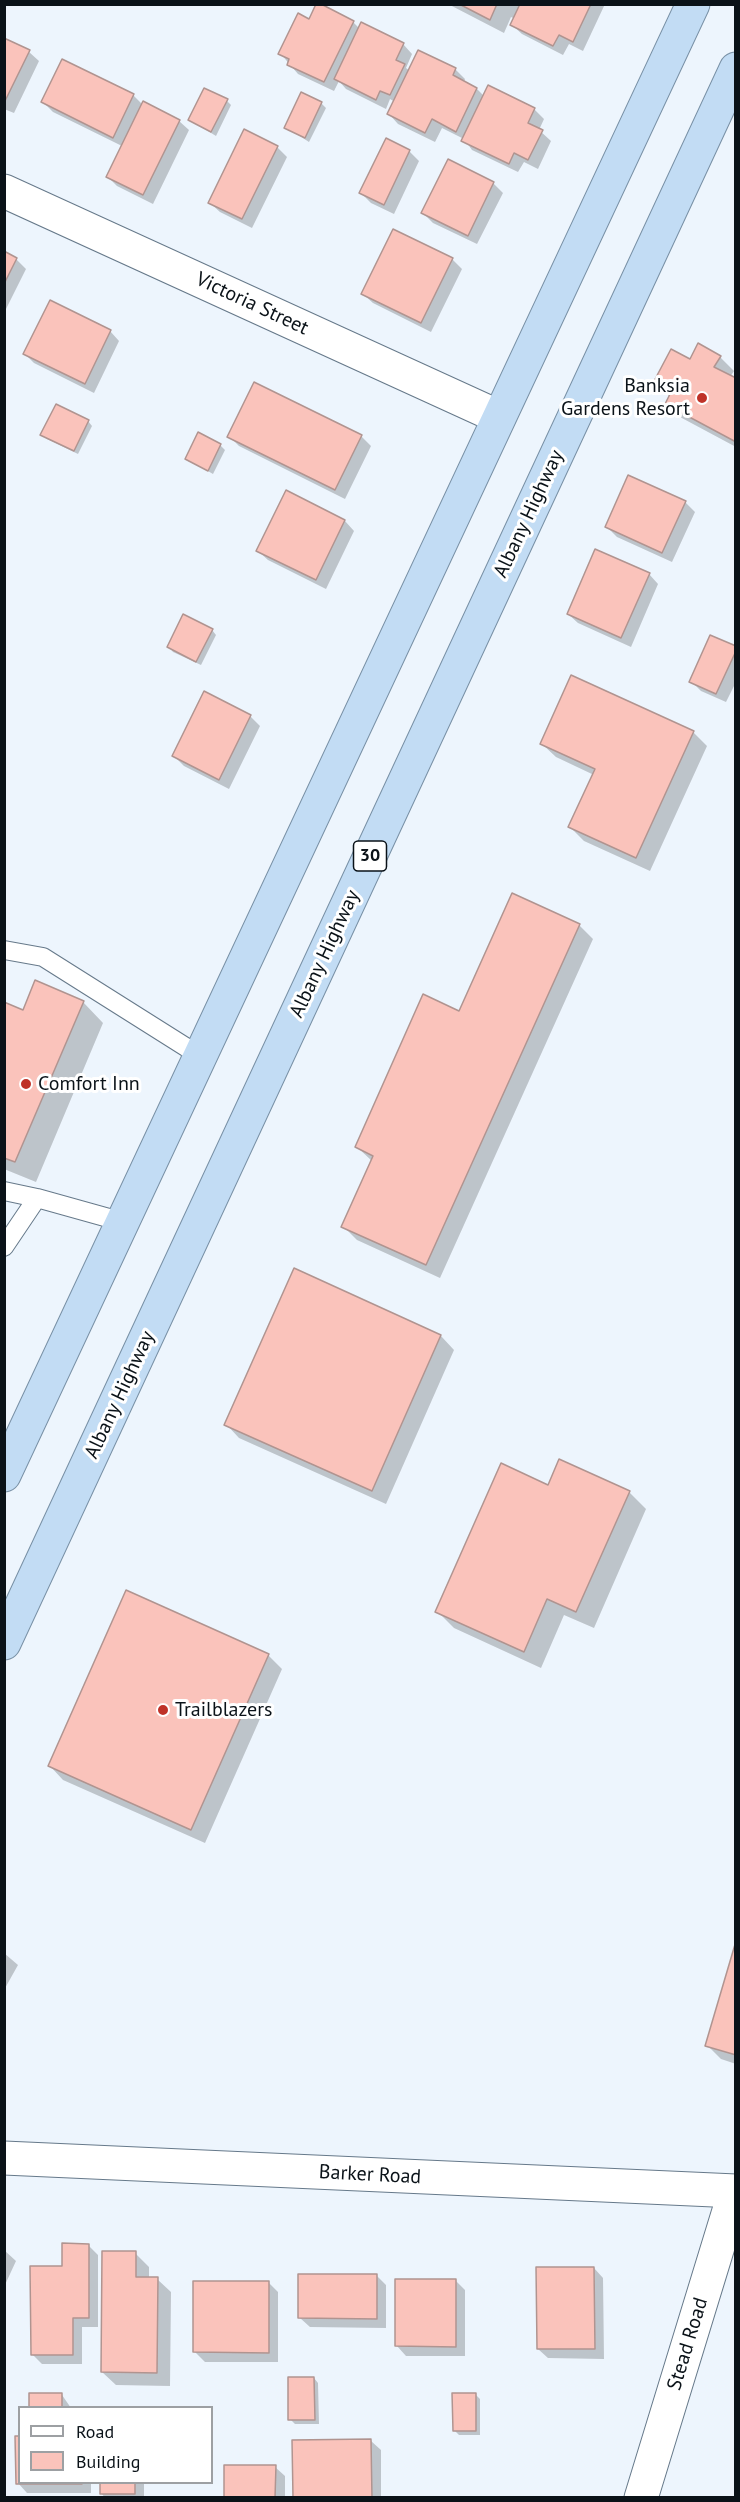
<!DOCTYPE html>
<html>
<head>
<meta charset="utf-8">
<style>
	body { margin:0 }
	#map { position:relative; width:740px; height:2502px; overflow:hidden; background:#edf5fd; font-family:"PT Sans",sans-serif }
	canvas { display:block }
	.frame { position:absolute; inset:0; border:6px solid #0a1218; pointer-events:none }
	.legend { position:absolute; left:18px; top:2406px; width:195px; height:78px; box-sizing:border-box; background:#fff; border:2px solid #9da0a3; margin:0; padding:8px 10px; list-style:none; font-size:18px; color:#0a1218 }
	.legend li { display:flex; align-items:center; gap:12px; height:30px }
	.legend b { width:30px; border:2px solid #9da0a3 }
</style>
</head>
<body>
<div id="map">
<canvas width="740" height="2502"></canvas>
<div class="frame"></div>
<ul class="legend">
<li><b style="height:8px;background:#fff"></b>Road</li>
<li><b style="height:16px;background:#fac3bb"></b>Building</li>
</ul>
</div>
<script>
const c = document.querySelector('canvas').getContext('2d');
c.lineJoin = 'round';
function paint(path, color) {
  c.fillStyle = color;
  c.fill(path, 'evenodd');
}
function strokePath(path, color, width, dash) {
  c.strokeStyle = color;
  c.lineWidth = width;
  c.lineCap = dash ? 'butt' : 'round';
  c.setLineDash(dash || []);
  c.stroke(path);
}
function drawText(font, color, halo, rows, align = 'center') {
  c.font = font + ' "PT Sans",sans-serif';
  c.lineWidth = 6;
  c.setLineDash([]);
  c.textBaseline = 'middle';
  c.strokeStyle = halo;
  c.fillStyle = color;
  for (const [text, x, y, turn = 0] of rows) {
    c.save();
    c.translate(x, y);
    c.rotate((+turn || 0) * Math.PI / 180);
    c.textAlign = isNaN(turn) ? turn : align;
    if (halo) c.strokeText(text, 0, 0);
    c.fillText(text, 0, 0);
    c.restore();
  }
}
paint(new Path2D(`
	M 448,4 L 605,4 L 583,51 L 569,44 L 563,55 L 522,34 L 512,25 L 515,19 L 511,17 L 504,33 Z
	M 310,21 L 353,22 L 360,29 L 403,44 L 412,54 L 406,68 L 410,71 L 455,69 L 465,79 L 464,82 L 477,89 L 484,96 L 534,109 L 544,119 L 539,130 L 551,141 L 538,169 L 524,162 L 518,172 L 472,150 L 464,139 L 442,128 L 435,142 L 398,124 L 389,114 L 395,102 L 390,99 L 386,109 L 346,89 L 339,81 L 334,91 L 298,74 L 280,53 Z
	M 4,39 L 29,52 L 39,61 L 14,113 L 4,109 Z
	M 133,95 L 143,105 L 179,121 L 189,130 L 153,204 L 117,186 L 108,177 L 122,146 L 53,112 L 43,102 Z
	M 227,101 L 231,105 L 216,136 L 190,120 Z
	M 321,103 L 326,108 L 309,142 L 286,127 Z
	M 387,140 L 410,152 L 419,161 L 394,214 L 371,203 L 361,193 Z
	M 277,147 L 287,157 L 252,228 L 220,212 L 210,203 Z
	M 493,183 L 503,193 L 477,244 L 433,223 L 423,213 Z
	M 4,253 L 16,259 L 26,269 L 4,313 Z
	M 452,259 L 462,269 L 431,332 L 373,303 L 363,294 Z
	M 110,331 L 119,341 L 94,393 L 34,363 L 25,354 Z
	M 720,357 L 734,371 L 730,377 L 736,380 L 736,447 L 680,417 L 666,403 L 670,397 L 655,382 L 691,361 Z
	M 88,421 L 92,426 L 78,454 L 47,439 L 42,434 Z
	M 229,436 L 361,436 L 371,446 L 345,499 L 239,446 Z
	M 220,445 L 225,450 L 213,474 L 187,459 Z
	M 685,502 L 695,512 L 672,562 L 617,537 L 607,527 Z
	M 345,521 L 354,531 L 326,589 L 268,560 L 258,551 Z
	M 649,574 L 658,584 L 631,647 L 578,623 L 568,614 Z
	M 212,630 L 216,635 L 201,665 L 173,652 L 169,647 Z
	M 736,648 L 736,682 L 726,702 L 701,691 L 691,681 Z
	M 250,716 L 260,726 L 229,789 L 184,766 L 174,756 Z
	M 693,732 L 707,746 L 650,871 L 584,841 L 570,827 L 594,775 L 556,757 L 542,744 Z
	M 579,925 L 593,939 L 440,1278 L 357,1240 L 343,1226 L 372,1161 L 357,1147 L 459,1013 Z
	M 83,1002 L 103,1023 L 36,1182 L 4,1169 L 4,1004 L 24,1012 Z
	M 294,1270 L 441,1336 L 454,1350 L 386,1504 L 239,1438 L 226,1424 Z
	M 548,1486 L 629,1492 L 646,1509 L 594,1628 L 564,1615 L 541,1668 L 454,1628 L 437,1611 Z
	M 268,1655 L 282,1669 L 205,1843 L 63,1780 L 50,1766 Z
	M 736,1946 L 736,2064 L 721,2059 L 707,2045 Z
	M 4,1953 L 18,1965 L 4,1990 Z
	M 88,2245 L 98,2255 L 98,2327 L 82,2327 L 82,2364 L 42,2364 L 32,2354 L 64,2267 Z
	M 4,2250 L 16,2261 L 4,2287 Z
	M 135,2253 L 149,2267 L 149,2278 L 157,2279 L 171,2292 L 170,2386 L 116,2385 L 102,2372 Z
	M 594,2268 L 603,2278 L 604,2359 L 548,2358 L 538,2349 Z
	M 376,2275 L 386,2285 L 386,2328 L 310,2327 L 300,2318 Z
	M 455,2280 L 465,2290 L 465,2356 L 406,2356 L 397,2346 Z
	M 268,2282 L 278,2292 L 278,2362 L 205,2362 L 195,2352 Z
	M 314,2378 L 318,2383 L 319,2424 L 295,2424 L 290,2419 Z
	M 475,2394 L 480,2399 L 480,2435 L 459,2435 L 454,2430 Z
	M 62,2395 L 71,2408 L 31,2408 Z
	M 371,2441 L 381,2450 L 381,2498 L 294,2498 Z
	M 275,2467 L 285,2476 L 285,2498 L 225,2498 Z
	M 20,2482 L 91,2482 L 91,2493 L 27,2493 L 18,2483 Z
	M 102,2482 L 144,2482 L 144,2498 L 105,2498 L 102,2494 Z`), '#0003');
const building = new Path2D(`
	M 316,4 L 321,4 L 354,21 L 324,82 L 287,65 L 289,59 L 278,54 L 298,13 L 309,19 Z
	M 459,4 L 497,4 L 490,20 Z
	M 520,4 L 591,4 L 573,42 L 559,35 L 553,46 L 510,25 Z
	M 361,22 L 404,43 L 396,60 L 405,64 L 390,95 L 380,91 L 376,100 L 334,79 Z
	M 4,38 L 30,50 L 4,103 Z
	M 418,50 L 456,68 L 453,75 L 477,88 L 456,132 L 432,119 L 425,133 L 387,114 Z
	M 62,59 L 134,94 L 113,138 L 41,102 Z
	M 488,85 L 535,108 L 528,123 L 543,130 L 528,160 L 514,153 L 509,164 L 461,141 Z
	M 204,88 L 228,99 L 211,132 L 188,120 Z
	M 301,92 L 322,102 L 305,138 L 284,128 Z
	M 143,101 L 180,120 L 143,195 L 106,177 Z
	M 244,129 L 278,146 L 242,219 L 208,203 Z
	M 386,138 L 410,150 L 384,205 L 359,193 Z
	M 448,159 L 494,182 L 468,236 L 421,213 Z
	M 393,229 L 453,258 L 421,323 L 361,294 Z
	M 4,251 L 17,258 L 4,284 Z
	M 50,300 L 111,330 L 85,384 L 23,354 Z
	M 698,343 L 721,356 L 714,367 L 736,378 L 736,442 L 665,404 L 671,392 L 653,383 L 671,349 L 690,359 Z
	M 254,382 L 362,435 L 335,490 L 227,437 Z
	M 56,404 L 89,420 L 74,451 L 40,435 Z
	M 198,432 L 221,444 L 208,471 L 185,459 Z
	M 628,475 L 686,501 L 662,553 L 605,527 Z
	M 286,490 L 345,520 L 316,580 L 256,551 Z
	M 595,549 L 650,573 L 621,638 L 567,614 Z
	M 183,614 L 213,629 L 196,662 L 167,647 Z
	M 710,635 L 736,646 L 736,651 L 716,694 L 689,682 Z
	M 571,675 L 694,731 L 636,858 L 568,827 L 595,769 L 540,744 Z
	M 204,691 L 251,715 L 219,780 L 172,756 Z
	M 512,893 L 580,924 L 426,1265 L 341,1227 L 373,1156 L 355,1147 L 423,994 L 459,1011 Z
	M 35,980 L 84,1001 L 15,1162 L 4,1158 L 4,1002 L 23,1010 Z
	M 294,1268 L 441,1335 L 372,1491 L 224,1425 Z
	M 559,1459 L 630,1491 L 576,1612 L 547,1599 L 524,1652 L 435,1612 L 501,1463 L 548,1485 Z
	M 126,1590 L 269,1654 L 191,1830 L 48,1766 Z
	M 736,1941 L 736,2055 L 705,2046 Z
	M 62,2243 L 89,2244 L 89,2318 L 73,2318 L 73,2355 L 31,2355 L 30,2266 L 62,2266 Z
	M 102,2251 L 136,2251 L 136,2277 L 158,2277 L 157,2373 L 101,2372 Z
	M 536,2267 L 594,2267 L 595,2349 L 537,2349 Z
	M 298,2274 L 377,2274 L 377,2319 L 298,2318 Z
	M 395,2279 L 456,2279 L 456,2347 L 395,2346 Z
	M 193,2281 L 269,2281 L 269,2353 L 193,2352 Z
	M 288,2377 L 314,2377 L 315,2420 L 288,2420 Z
	M 29,2393 L 62,2393 L 62,2408 L 29,2408 Z
	M 452,2393 L 476,2393 L 476,2431 L 453,2431 Z
	M 15,2436 L 20,2436 L 20,2482 L 82,2484 L 16,2484 Z
	M 371,2439 L 372,2498 L 293,2498 L 292,2440 Z
	M 224,2465 L 276,2465 L 275,2498 L 224,2498 Z
	M 100,2482 L 135,2482 L 135,2494 L 100,2494 Z`);
paint(building, '#fac3bb');
strokePath(building, '#b09490', 1.5);
const service = new Path2D(`
	M 4,950 L 43,957 L 200,1056
	M 4,1191 L 37,1198 L 123,1222
	M 4,1247 L 37,1198`);
const minor = new Path2D(`
	M 4,191 L 499,417
	M 4,2158 L 736,2191
	M 641,2498 L 735,2191`);
const trunk = new Path2D(`
	M 4,1475 L 693,4
	M 4,1643 L 736,69`);
strokePath(service, '#66798a', 20);
strokePath(minor, '#66798a', 35);
strokePath(trunk, '#7890a5', 35);
strokePath(service, '#fff', 18);
strokePath(minor, '#fff', 33);
strokePath(trunk, '#c2dcf4', 33);
for (const [x, y, r, color] of [
	[702,398,6,"#bf3228"],
	[26,1084,6,"#bf3228"],
	[163,1710,6,"#bf3228"]
]) {
  const dot = new Path2D();
  dot.arc(x, y, r, 0, 2 * Math.PI);
  c.fillStyle = color;
  c.fill(dot);
  strokePath(dot, '#fff', 2);
}
for (const [x, y, w] of [
	[370,856,33]
]) {
  const box = new Path2D();
  box.roundRect(x - w / 2, y - 15, w, 30, 4.5);
  c.fillStyle = '#fff';
  c.fill(box);
  strokePath(box, '#0a1218', 1.5);
}
drawText('bold 18px', '#0a1218', null, [
	["30",370,856]
]);
drawText('20px', '#0a1218', '#fff', [
	["Victoria Street",252,304,25],
	["Albany Highway",529,514,-65],
	["Albany Highway",325,954,-65],
	["Albany Highway",120,1395,-65],
	["Barker Road",370,2175,3],
	["Stead Road",688,2344,-73]
]);
drawText('20px', '#0a1218', '#fff', [
	["Banksia",690,386,"right"],
	["Gardens Resort",690,409,"right"],
	["Comfort Inn",38,1084],
	["Trailblazers",175,1710]
], 'left');
</script>
</body>
</html>
